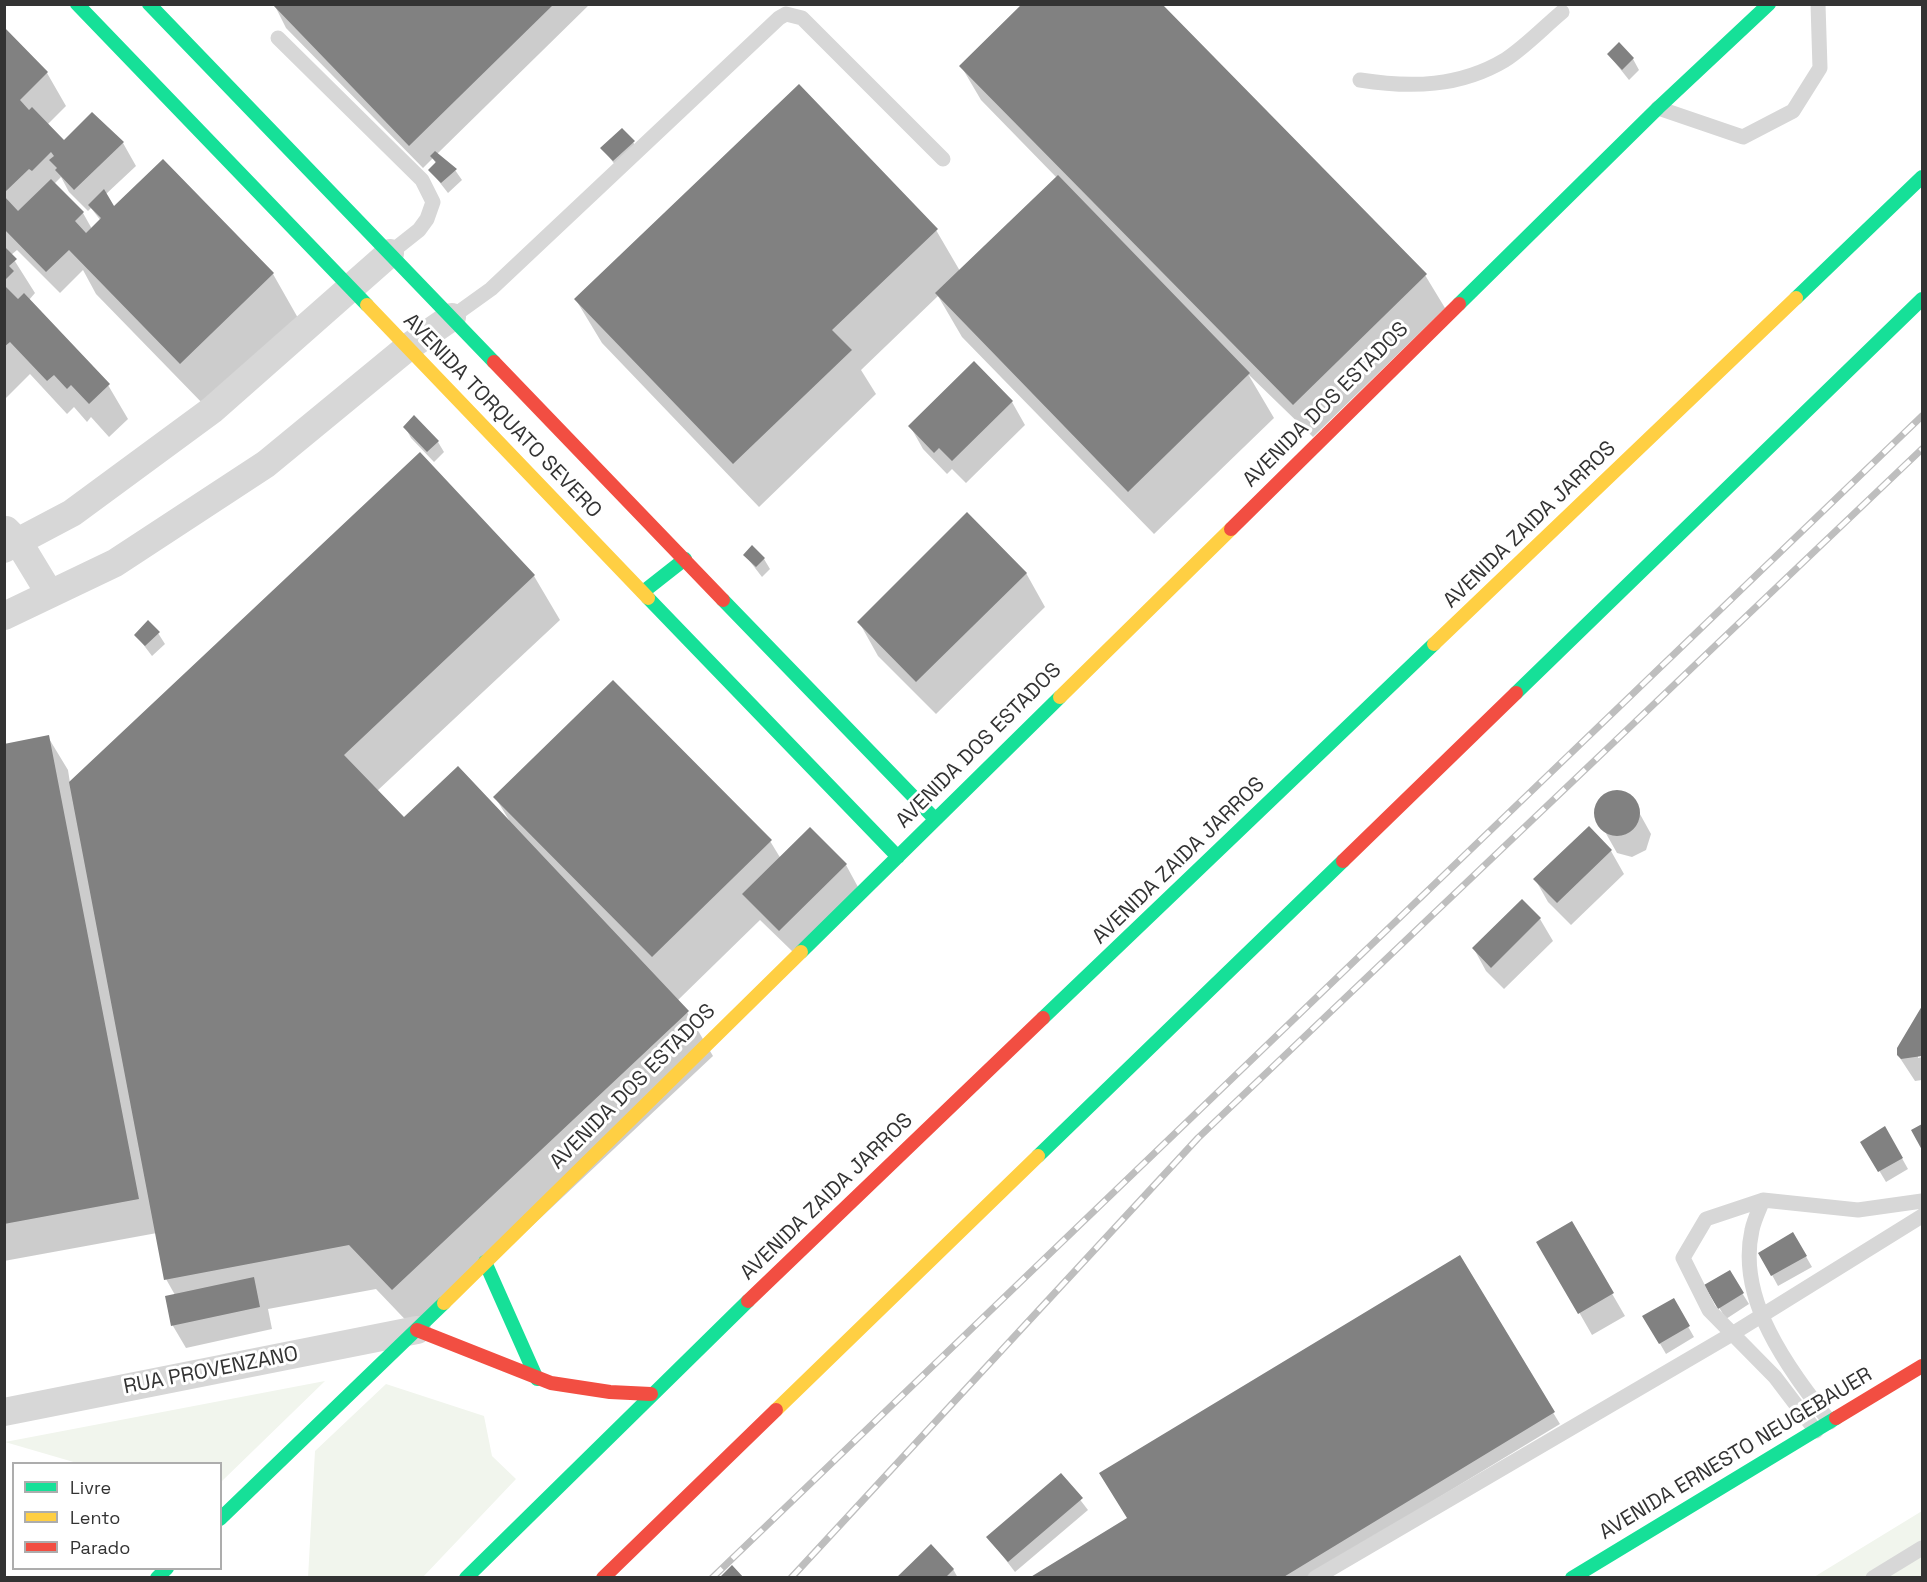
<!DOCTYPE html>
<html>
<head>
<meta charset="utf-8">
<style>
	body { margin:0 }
	#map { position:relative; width:1927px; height:1582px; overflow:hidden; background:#fff; font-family:"Space Grotesk",sans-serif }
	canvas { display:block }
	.frame { position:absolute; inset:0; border:6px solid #333; pointer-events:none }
	.legend { position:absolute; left:12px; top:1462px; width:210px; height:108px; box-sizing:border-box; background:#fff; border:2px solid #adadad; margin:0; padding:8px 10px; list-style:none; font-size:18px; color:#333 }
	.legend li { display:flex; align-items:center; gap:12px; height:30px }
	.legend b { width:30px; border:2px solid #adadad }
</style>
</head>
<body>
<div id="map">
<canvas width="1927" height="1582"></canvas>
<div class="frame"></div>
<ul class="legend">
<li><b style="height:8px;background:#16e098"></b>Livre</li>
<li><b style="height:8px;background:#ffcf43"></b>Lento</li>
<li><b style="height:8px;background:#f24e42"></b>Parado</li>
</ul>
</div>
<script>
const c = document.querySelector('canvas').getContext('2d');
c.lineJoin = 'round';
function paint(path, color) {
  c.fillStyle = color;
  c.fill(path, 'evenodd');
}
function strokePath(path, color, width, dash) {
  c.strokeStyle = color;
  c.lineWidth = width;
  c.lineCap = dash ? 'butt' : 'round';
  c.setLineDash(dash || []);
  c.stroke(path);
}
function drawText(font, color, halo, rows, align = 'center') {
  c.font = font + ' "Space Grotesk",sans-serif';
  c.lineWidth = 6;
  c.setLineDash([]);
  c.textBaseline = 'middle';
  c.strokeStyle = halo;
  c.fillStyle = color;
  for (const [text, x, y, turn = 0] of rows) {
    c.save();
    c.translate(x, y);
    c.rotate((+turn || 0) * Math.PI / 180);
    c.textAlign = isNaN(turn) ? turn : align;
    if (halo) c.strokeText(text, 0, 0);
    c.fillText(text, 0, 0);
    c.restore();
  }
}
paint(new Path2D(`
	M 325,1381 L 221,1482 L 220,1464 L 77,1463 L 5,1442 Z
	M 386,1384 L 484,1416 L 492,1456 L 516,1479 L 423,1577 L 308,1578 L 315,1451 Z
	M 1922,1511 L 1922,1577 L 1814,1577 Z`), '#f1f5ed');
paint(new Path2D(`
	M 274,4 L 590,4 L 437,154 L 455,170 L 462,180 L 448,193 L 430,170 L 436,164 L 433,158 L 423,168 L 286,28 Z
	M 4,29 L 47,73 L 66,106 L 47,125 L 64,142 L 92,115 L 123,143 L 136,166 L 106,194 L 115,208 L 273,274 L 298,318 L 206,407 L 96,294 L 83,270 L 60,293 L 17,250 L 11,255 L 35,293 L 29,300 L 108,385 L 128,419 L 109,437 L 91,417 L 87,422 L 74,407 L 67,414 L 30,374 L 4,400 ZM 61,177 L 69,192 L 88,211 L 91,208 L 101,221 L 92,229 L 83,213 L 54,184 Z
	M 1609,55 L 1633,59 L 1639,70 L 1629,80 Z
	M 961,66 L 1425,275 L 1445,308 L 1313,437 L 1248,374 L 1274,418 L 1154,534 L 962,337 L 938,296 L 861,370 L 876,394 L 759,507 L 602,343 L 576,300 L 936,230 L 960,271 L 1057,178 L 981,100 Z
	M 633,142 L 640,153 L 620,171 L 602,148 Z
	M 974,363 L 1012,402 L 1025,425 L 966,483 L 952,469 L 947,474 L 923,449 L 910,426 Z
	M 405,427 L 438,442 L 444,452 L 434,462 L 411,438 Z
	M 420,455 L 534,576 L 560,620 L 377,791 L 404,819 L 509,820 L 495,797 L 770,841 L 781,859 L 846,865 L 858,887 L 793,952 L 760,920 L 677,1001 L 687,1012 L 713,1056 L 418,1333 L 376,1289 L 268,1309 L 272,1329 L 186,1348 L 173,1326 L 167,1297 L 175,1295 L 166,1279 L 157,1233 L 4,1261 L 4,745 L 48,737 L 68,770 L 70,783 Z
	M 745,555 L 764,559 L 770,569 L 762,577 Z
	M 1026,573 L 1045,607 L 936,714 L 878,656 L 859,622 Z
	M 158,633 L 165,644 L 152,656 L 136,635 Z
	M 1615,791 L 1630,796 L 1651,834 L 1646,850 L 1632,857 L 1617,853 L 1595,814 L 1599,801 L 1606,794 Z
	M 1589,828 L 1611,851 L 1624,874 L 1571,925 L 1548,902 L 1535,879 Z
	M 1540,919 L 1553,941 L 1504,989 L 1486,971 L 1474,949 Z
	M 1922,1009 L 1922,1054 L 1918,1055 L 1918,1058 L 1922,1057 L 1922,1080 L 1915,1081 L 1898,1055 L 1898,1048 Z
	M 1885,1128 L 1908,1169 L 1886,1182 L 1862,1142 Z
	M 1571,1223 L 1625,1316 L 1592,1335 L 1539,1242 Z
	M 1793,1234 L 1812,1267 L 1778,1286 L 1760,1253 Z
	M 1459,1258 L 1560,1424 L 1306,1578 L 1032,1578 L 1128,1519 Z
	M 1729,1272 L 1749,1304 L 1726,1319 L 1706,1286 Z
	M 1673,1300 L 1694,1337 L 1666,1354 L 1644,1316 Z
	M 1061,1475 L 1088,1510 L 1015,1572 L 988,1537 Z
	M 953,1569 L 958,1578 L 898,1578 Z`), '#0003');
paint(new Path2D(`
	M 272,4 L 554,4 L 409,146 Z
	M 1022,4 L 1162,4 L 1427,274 L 1293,405 L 959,66 Z
	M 4,27 L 48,72 L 20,100 L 29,110 L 32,107 L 64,140 L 92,112 L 124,142 L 74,190 L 55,170 L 57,168 L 49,160 L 54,156 L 51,152 L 32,171 L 29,169 L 4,193 Z
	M 1619,42 L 1634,58 L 1622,70 L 1607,54 Z
	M 799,84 L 938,229 L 832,330 L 852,350 L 733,464 L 574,299 Z
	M 622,128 L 635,141 L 613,161 L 600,148 Z
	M 435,151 L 457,169 L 441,183 L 428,170 L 436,162 L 430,156 Z
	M 163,159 L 274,273 L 180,364 L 69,250 L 46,272 L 4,229 L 4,196 L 18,211 L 51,179 L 84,212 L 75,221 L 86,233 L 101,218 L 88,205 L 104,189 L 114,206 Z
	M 1058,175 L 1250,373 L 1128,492 L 935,293 Z
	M 4,246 L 17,259 L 9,266 L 14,271 L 4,281 Z
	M 4,285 L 18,299 L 24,293 L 110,384 L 89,404 L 71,385 L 67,389 L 54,375 L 47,381 L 10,342 L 4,347 Z
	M 974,361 L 1013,401 L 952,461 L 939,448 L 934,453 L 908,426 Z
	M 414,415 L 439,441 L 427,452 L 403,427 Z
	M 420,452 L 535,575 L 344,755 L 404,817 L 458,766 L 689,1011 L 392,1290 L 349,1245 L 164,1280 L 69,782 Z
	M 967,512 L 1027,573 L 916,682 L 857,622 Z
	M 752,545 L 765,558 L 756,567 L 743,555 Z
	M 148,620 L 160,632 L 145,646 L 134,635 Z
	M 613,680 L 772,840 L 652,957 L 493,797 Z
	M 49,735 L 139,1199 L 4,1224 L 4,744 Z
	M1594 813a23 23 0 1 1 46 0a23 23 0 1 1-46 0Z
	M 1589,826 L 1612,850 L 1557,903 L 1533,879 Z
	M 810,827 L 847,864 L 779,931 L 742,894 Z
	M 1522,899 L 1541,918 L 1491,968 L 1472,948 Z
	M 1922,1006 L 1922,1056 L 1901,1059 L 1897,1055 L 1897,1048 Z
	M 1922,1124 L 1922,1150 L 1911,1130 Z
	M 1885,1126 L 1903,1158 L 1878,1172 L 1860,1142 Z
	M 1572,1221 L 1614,1293 L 1578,1314 L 1536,1242 Z
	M 1793,1232 L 1807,1256 L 1771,1276 L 1758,1253 Z
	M 1460,1255 L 1555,1412 L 1282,1578 L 1029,1578 L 1127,1518 L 1099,1473 Z
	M 1730,1270 L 1744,1293 L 1718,1309 L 1704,1285 Z
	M 254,1277 L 260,1307 L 171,1326 L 165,1296 Z
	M 1674,1298 L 1690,1326 L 1659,1344 L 1642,1316 Z
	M 1061,1473 L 1083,1498 L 1008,1562 L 986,1537 Z
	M 931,1544 L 954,1569 L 945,1578 L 896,1578 Z
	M 732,1565 L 744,1578 L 719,1578 Z`), '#818181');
strokePath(new Path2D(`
	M 278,38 L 422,180 L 433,202 L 427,219 L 419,230 L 390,253
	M 1360,80 C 1411,88 1460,87 1505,60 C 1525,47 1544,27 1562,12
	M 1658,108 L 1743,137 L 1793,111 L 1820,68 L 1818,4
	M 452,317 L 491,289 L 779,18 L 786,14 L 802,18 L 943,159
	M 1763,1200 C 1759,1210 1754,1220 1752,1230 C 1736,1301 1790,1370 1830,1422
	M 1816,1431 L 1775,1377 L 1709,1310 L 1683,1258 L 1706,1219 L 1763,1200 L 1858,1210 L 1922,1201
	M 1315,1578 L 1732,1334 L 1922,1216
	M 1873,1578 L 1922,1548`), '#d7d7d7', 15);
strokePath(new Path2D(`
	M 6,530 L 19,543 L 50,594
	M 4,549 L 72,513 L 212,410 L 390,253
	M 4,616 L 115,563 L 266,464 L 407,348 L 452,317
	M 4,1412 L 417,1330`), '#d7d7d7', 28);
strokePath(new Path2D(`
	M 77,4 L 367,305
	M 149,4 L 494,362
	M 1796,298 L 1922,177
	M 1459,304 L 1658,108 L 1769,4
	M 643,592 L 685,559
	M 648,598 L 898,857
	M 723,600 L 935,819
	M 1516,693 L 1922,299
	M 801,952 L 1060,697
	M 1043,1018 L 1434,644
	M 1038,1156 L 1343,861
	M 485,1262 L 537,1379
	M 220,1519 L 444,1303
	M 157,1578 L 167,1568
	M 466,1578 L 748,1301
	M 1572,1578 L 1836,1418`), '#16e098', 14);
strokePath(new Path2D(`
	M 367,305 L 648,598
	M 1434,644 L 1796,298
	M 1060,697 L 1231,529
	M 444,1303 L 801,952
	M 776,1410 L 1038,1156`), '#ffcf43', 14);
strokePath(new Path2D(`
	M 494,362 L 723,600
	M 1231,529 L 1459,304
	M 1343,861 L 1516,693
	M 748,1301 L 1043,1018
	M 417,1330 L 551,1383 L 610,1392 L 651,1394
	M 1836,1418 L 1922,1366
	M 603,1578 L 776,1410`), '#f24e42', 14);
const rail = new Path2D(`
	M 712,1578 L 1922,416
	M 791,1578 L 1198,1138 L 1922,449`);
strokePath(rail, '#bebebe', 7);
strokePath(rail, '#fff', 4.5, [14]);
drawText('21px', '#333', '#fff', [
	["AVENIDA DOS ESTADOS",1326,405,-45],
	["AVENIDA TORQUATO SEVERO",502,416,46],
	["AVENIDA ZAIDA JARROS",1530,525,-44],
	["AVENIDA DOS ESTADOS",979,746,-45],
	["AVENIDA ZAIDA JARROS",1179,861,-44],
	["AVENIDA DOS ESTADOS",633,1087,-45],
	["AVENIDA ZAIDA JARROS",827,1197,-44],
	["RUA PROVENZANO",211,1371,-11],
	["AVENIDA ERNESTO NEUGEBAUER",1736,1454,-31]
]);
</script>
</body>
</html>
